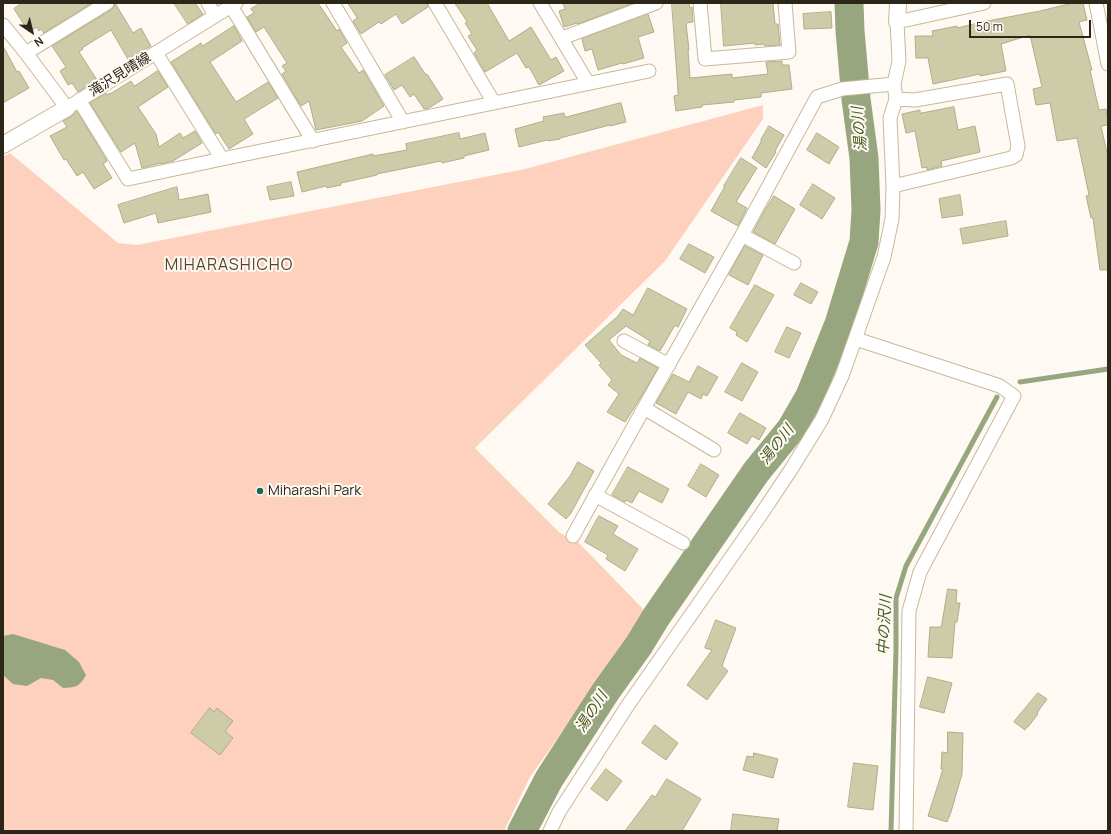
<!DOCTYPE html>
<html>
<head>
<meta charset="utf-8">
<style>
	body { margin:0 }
	#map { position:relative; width:1111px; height:834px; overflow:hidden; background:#fefaf3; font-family:Manrope,sans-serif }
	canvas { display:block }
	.frame { position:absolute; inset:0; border:4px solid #2c2619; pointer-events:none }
	.north { position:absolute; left:12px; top:12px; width:40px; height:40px; -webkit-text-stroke:3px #fefaf3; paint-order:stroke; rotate:145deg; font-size:11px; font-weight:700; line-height:16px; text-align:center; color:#2c2619 }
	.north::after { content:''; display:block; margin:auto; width:14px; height:18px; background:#2c2619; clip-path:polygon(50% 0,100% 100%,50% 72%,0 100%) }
	.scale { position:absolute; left:969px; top:20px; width:122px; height:18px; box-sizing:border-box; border:2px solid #2c2619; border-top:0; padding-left:5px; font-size:12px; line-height:14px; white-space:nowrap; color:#2c2619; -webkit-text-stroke:3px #fefaf3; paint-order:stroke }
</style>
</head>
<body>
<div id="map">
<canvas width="1111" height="834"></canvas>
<div class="frame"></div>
<div class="north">N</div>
<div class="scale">50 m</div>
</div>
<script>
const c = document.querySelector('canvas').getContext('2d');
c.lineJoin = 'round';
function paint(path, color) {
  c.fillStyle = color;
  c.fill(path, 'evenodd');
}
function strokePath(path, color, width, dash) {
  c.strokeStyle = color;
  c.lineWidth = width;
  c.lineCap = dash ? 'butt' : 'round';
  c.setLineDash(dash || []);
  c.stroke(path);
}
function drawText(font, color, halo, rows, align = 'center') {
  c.font = font + ' Manrope,"Noto Sans JP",sans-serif';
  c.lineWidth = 4;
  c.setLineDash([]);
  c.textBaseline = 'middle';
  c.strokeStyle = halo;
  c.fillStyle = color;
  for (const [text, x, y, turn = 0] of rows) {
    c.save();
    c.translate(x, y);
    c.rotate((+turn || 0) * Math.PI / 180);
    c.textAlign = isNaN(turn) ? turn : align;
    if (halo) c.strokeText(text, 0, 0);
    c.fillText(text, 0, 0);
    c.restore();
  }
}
paint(new Path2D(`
	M 763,105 L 763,119 L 665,261 L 475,448 L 560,533 L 578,542 L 647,613 L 530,777 L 504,831 L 3,831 L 3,157 L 10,153 L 118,243 L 137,245 L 525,169 Z`), '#fdd1be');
paint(new Path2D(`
	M 13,634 L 65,650 L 79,662 L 86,675 C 79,687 77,687 63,688 L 53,680 L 41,678 L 27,686 L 13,684 L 3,675 L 3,636 Z`), '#98a67f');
strokePath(new Path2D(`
	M 1020,382 L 1108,369
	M 891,831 L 896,649 L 896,598 L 906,566 L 997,397`), '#98a67f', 5);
strokePath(new Path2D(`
	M 522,831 L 549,779 L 606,691 L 639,645 L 656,617 L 756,472 L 791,429 L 810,396 L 839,324 L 864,242 L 866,210 L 864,158 L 856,99 L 850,31 L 849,3`), '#98a67f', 29);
const building = new Path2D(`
	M 22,3 L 92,3 L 44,33 L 41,29 L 39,31 L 37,27 L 29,32 L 14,9 Z
	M 115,3 L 133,33 L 141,28 L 151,46 L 128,59 L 111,30 L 82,48 L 83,49 L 79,52 L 97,80 L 78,92 L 72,83 L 68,85 L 60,71 L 66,67 L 52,46 L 111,10 L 114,7 Z
	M 174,3 L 195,3 L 203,14 L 188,24 Z
	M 261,3 L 318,3 L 337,31 L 339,29 L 347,43 L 341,47 L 359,73 L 363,70 L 384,106 L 362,121 L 316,130 L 309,101 L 301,106 L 282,74 L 286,71 L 282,66 L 287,63 L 264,27 L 256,32 L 247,17 L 254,13 L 251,9 Z
	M 348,3 L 427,3 L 428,7 L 402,24 L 396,14 L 381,24 L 379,22 L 361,34 L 353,21 L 357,18 Z
	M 455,3 L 487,3 L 509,41 L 531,27 L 551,60 L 556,57 L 564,71 L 539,85 L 529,67 L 526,68 L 517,53 L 485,72 L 474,53 L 477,50 L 468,36 L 472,34 L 465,23 L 467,22 Z
	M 563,3 L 633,3 L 578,24 L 577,23 L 564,27 L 559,11 L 565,9 Z
	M 672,3 L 689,3 L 690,8 L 692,7 L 693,22 L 686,23 L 689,50 L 688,50 L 690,78 L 732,74 L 732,78 L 768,74 L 766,62 L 782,61 L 782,65 L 789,65 L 792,89 L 761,93 L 761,97 L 734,100 L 734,102 L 702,105 L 702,107 L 676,111 L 674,96 L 678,95 Z
	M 721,3 L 773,3 L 775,24 L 778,24 L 780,45 L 765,46 L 764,44 L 755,45 L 755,43 L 724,46 Z
	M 1073,3 L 1083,3 L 1087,20 L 1079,22 L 1092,70 L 1090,70 L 1099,110 L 1106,109 L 1108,120 L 1108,125 L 1101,126 L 1108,157 L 1108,270 L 1100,270 L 1093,218 L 1091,218 L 1086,196 L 1089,195 L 1077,138 L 1057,141 L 1050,103 L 1036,105 L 1033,89 L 1042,87 L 1030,35 L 1001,44 L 1006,71 L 980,76 L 980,74 L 933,84 L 928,58 L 916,58 L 915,36 L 933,36 L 932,31 L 957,26 L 957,28 L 982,22 L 1040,11 Z
	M 831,12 L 832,28 L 804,29 L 803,14 Z
	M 648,14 L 654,32 L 638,37 L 644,58 L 623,64 L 622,63 L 598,70 L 592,49 L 585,51 L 582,39 Z
	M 234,26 L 242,41 L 210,62 L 236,102 L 268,82 L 278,98 L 244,119 L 253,134 L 229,149 L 218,132 L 216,134 L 171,62 L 201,43 L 202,46 Z
	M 3,46 L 17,72 L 19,71 L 29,88 L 3,103 Z
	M 414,57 L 426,75 L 427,74 L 443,99 L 429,108 L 424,109 L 414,94 L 410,97 L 402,85 L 394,90 L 385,75 Z
	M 158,71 L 168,87 L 138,107 L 156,134 L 159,147 L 180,133 L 183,138 L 195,131 L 202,143 L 173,161 L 161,164 L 161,163 L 142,168 L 135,143 L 121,152 L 90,103 L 106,93 L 107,95 L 110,93 L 110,94 L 131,81 L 134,86 Z
	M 621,103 L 626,122 L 610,126 L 610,125 L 560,138 L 560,139 L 548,141 L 547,140 L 519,147 L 515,129 L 544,121 L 543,117 L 564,113 L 565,117 Z
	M 954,107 L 958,130 L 975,126 L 980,152 L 941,161 L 942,166 L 927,170 L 927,167 L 922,168 L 915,131 L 906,133 L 902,114 L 920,110 L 920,113 Z
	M 77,111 L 107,161 L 103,164 L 112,178 L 94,189 L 83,172 L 77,176 L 66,159 L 64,160 L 50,136 L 67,127 L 63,121 L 72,116 Z
	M 769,126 L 784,135 L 775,151 L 776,152 L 766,168 L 752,158 L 762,140 L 761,140 Z
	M 459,133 L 460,139 L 485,133 L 489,150 L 464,156 L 464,158 L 442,163 L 441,161 L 377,174 L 377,175 L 341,183 L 341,185 L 327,188 L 326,186 L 302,192 L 297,172 L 373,154 L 373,156 L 407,150 L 406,144 Z
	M 817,133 L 839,147 L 829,164 L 807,150 Z
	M 741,158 L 757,168 L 736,202 L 747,208 L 738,226 L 711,211 L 725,186 L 724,186 Z
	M 291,182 L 294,196 L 270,200 L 267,187 Z
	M 813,184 L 835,198 L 822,219 L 800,205 Z
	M 177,187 L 179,200 L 208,194 L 211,212 L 158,223 L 156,213 L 124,223 L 118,205 Z
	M 960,195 L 963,215 L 942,218 L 939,199 Z
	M 774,196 L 795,209 L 775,244 L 753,232 L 765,210 Z
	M 1006,221 L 1008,236 L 963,244 L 960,229 Z
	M 689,244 L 714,257 L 705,273 L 680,259 Z
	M 745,246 L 763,255 L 748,285 L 729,275 Z
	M 801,283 L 818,292 L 811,304 L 794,295 Z
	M 755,285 L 774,295 L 747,342 L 736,335 L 737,332 L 730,328 Z
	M 648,288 L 687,309 L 678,327 L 675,325 L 660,351 L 648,345 L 650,341 L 626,326 L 609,340 L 621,355 L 637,363 L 640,358 L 658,368 L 641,397 L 625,422 L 607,412 L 619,394 L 608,385 L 612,380 L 599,365 L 601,363 L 585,345 L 618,316 L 623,309 L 633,315 Z
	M 787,327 L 801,333 L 789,358 L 775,352 Z
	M 742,363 L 758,372 L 742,401 L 725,392 Z
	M 698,366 L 718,377 L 707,396 L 703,394 L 701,399 L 688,392 L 676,414 L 656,403 L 673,374 L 689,382 Z
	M 740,413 L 766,428 L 759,440 L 752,436 L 747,444 L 728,433 Z
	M 578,462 L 594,471 L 571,513 L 566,519 L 548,504 L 570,476 Z
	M 701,464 L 719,475 L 706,497 L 688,486 Z
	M 628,467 L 669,489 L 662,503 L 639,491 L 632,503 L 626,500 L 625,502 L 612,495 Z
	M 599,516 L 618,526 L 613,534 L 638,549 L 625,571 L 606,559 L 608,555 L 585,542 Z
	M 948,589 L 957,590 L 956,603 L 960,603 L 957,622 L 955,622 L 952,658 L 928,657 L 930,627 L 941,627 Z
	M 716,620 L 736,628 L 722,666 L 728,671 L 707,700 L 687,685 L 712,650 L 705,648 Z
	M 928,677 L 952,683 L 944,713 L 920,707 Z
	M 1038,693 L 1047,699 L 1037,713 L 1038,714 L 1028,727 L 1027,727 L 1025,730 L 1014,722 Z
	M 210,708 L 214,712 L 217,708 L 233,721 L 225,731 L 233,738 L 220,755 L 191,733 Z
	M 655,725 L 678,743 L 666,760 L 642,743 Z
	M 948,732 L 963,733 L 962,774 L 951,812 L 947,822 L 928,816 L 943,769 L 941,769 L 942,752 L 947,753 Z
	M 754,753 L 778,759 L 773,778 L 743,770 L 747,756 L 753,757 Z
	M 854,763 L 878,766 L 873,810 L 848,807 Z
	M 606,769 L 622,781 L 607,801 L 591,789 Z
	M 667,779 L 701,799 L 682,831 L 625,831 L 652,795 L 655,797 Z
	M 733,814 L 779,819 L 777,831 L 731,831 Z`);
paint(building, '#cecca8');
strokePath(building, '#afad8a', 1);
const minor = new Path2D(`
	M 208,3 L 215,16
	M 333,3 L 403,122
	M 435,3 L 494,103
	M 540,3 L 588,83
	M 700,3 L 705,59 L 789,52 L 785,3
	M 1096,3 L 1108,64
	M 231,6 L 313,141
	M 3,25 L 26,53 L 67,108 L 236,3
	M 562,38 L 656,3
	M 26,53 L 107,3
	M 156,53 L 222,159
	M 79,100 L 128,179 L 222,159 L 649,71
	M 893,186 L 1011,158 L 1016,155 L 1018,146 L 1007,84 L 915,100 L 896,99
	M 742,235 L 794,263
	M 856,339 L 1000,386 L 1014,396 L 920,572 L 909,611 L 906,831
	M 624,341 L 669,365
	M 644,408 L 714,450
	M 595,495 L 683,543
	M 573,536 L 644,408 L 742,235 L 817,97 L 842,89 L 894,84
	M 550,831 L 559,812 L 628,705 L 760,516 L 792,468 L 822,419 L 842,376 L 884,257 L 892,219 L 893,186 L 890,118 L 896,99 L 894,84 L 899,61 L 897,22 L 984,3`);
const tertiary = new Path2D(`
	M 897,22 L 898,3
	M 3,145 L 67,108`);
strokePath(minor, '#c8b897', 15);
strokePath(tertiary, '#c8b897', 18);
strokePath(minor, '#fff', 13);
strokePath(tertiary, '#fff', 16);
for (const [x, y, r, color] of [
	[260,491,4,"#1b655c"]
]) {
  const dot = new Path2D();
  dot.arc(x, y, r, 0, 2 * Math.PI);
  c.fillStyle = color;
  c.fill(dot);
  strokePath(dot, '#fefaf3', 1.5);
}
drawText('14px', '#2c2619', '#fefaf3', [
	["滝沢見晴線",120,75,-32]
]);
drawText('14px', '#2c2619', '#fefaf3', [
	["Miharashi Park",268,491]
], 'left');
drawText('italic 15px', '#485a1e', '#fefaf3', [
	["湯の川",860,129,-95],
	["湯の川",777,445,-52],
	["中の沢川",885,625,-87],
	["湯の川",592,712,-57]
]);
c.letterSpacing = '1px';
drawText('16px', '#544628', '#fefaf3', [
	["MIHARASHICHO",229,266]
]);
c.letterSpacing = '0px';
</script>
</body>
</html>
